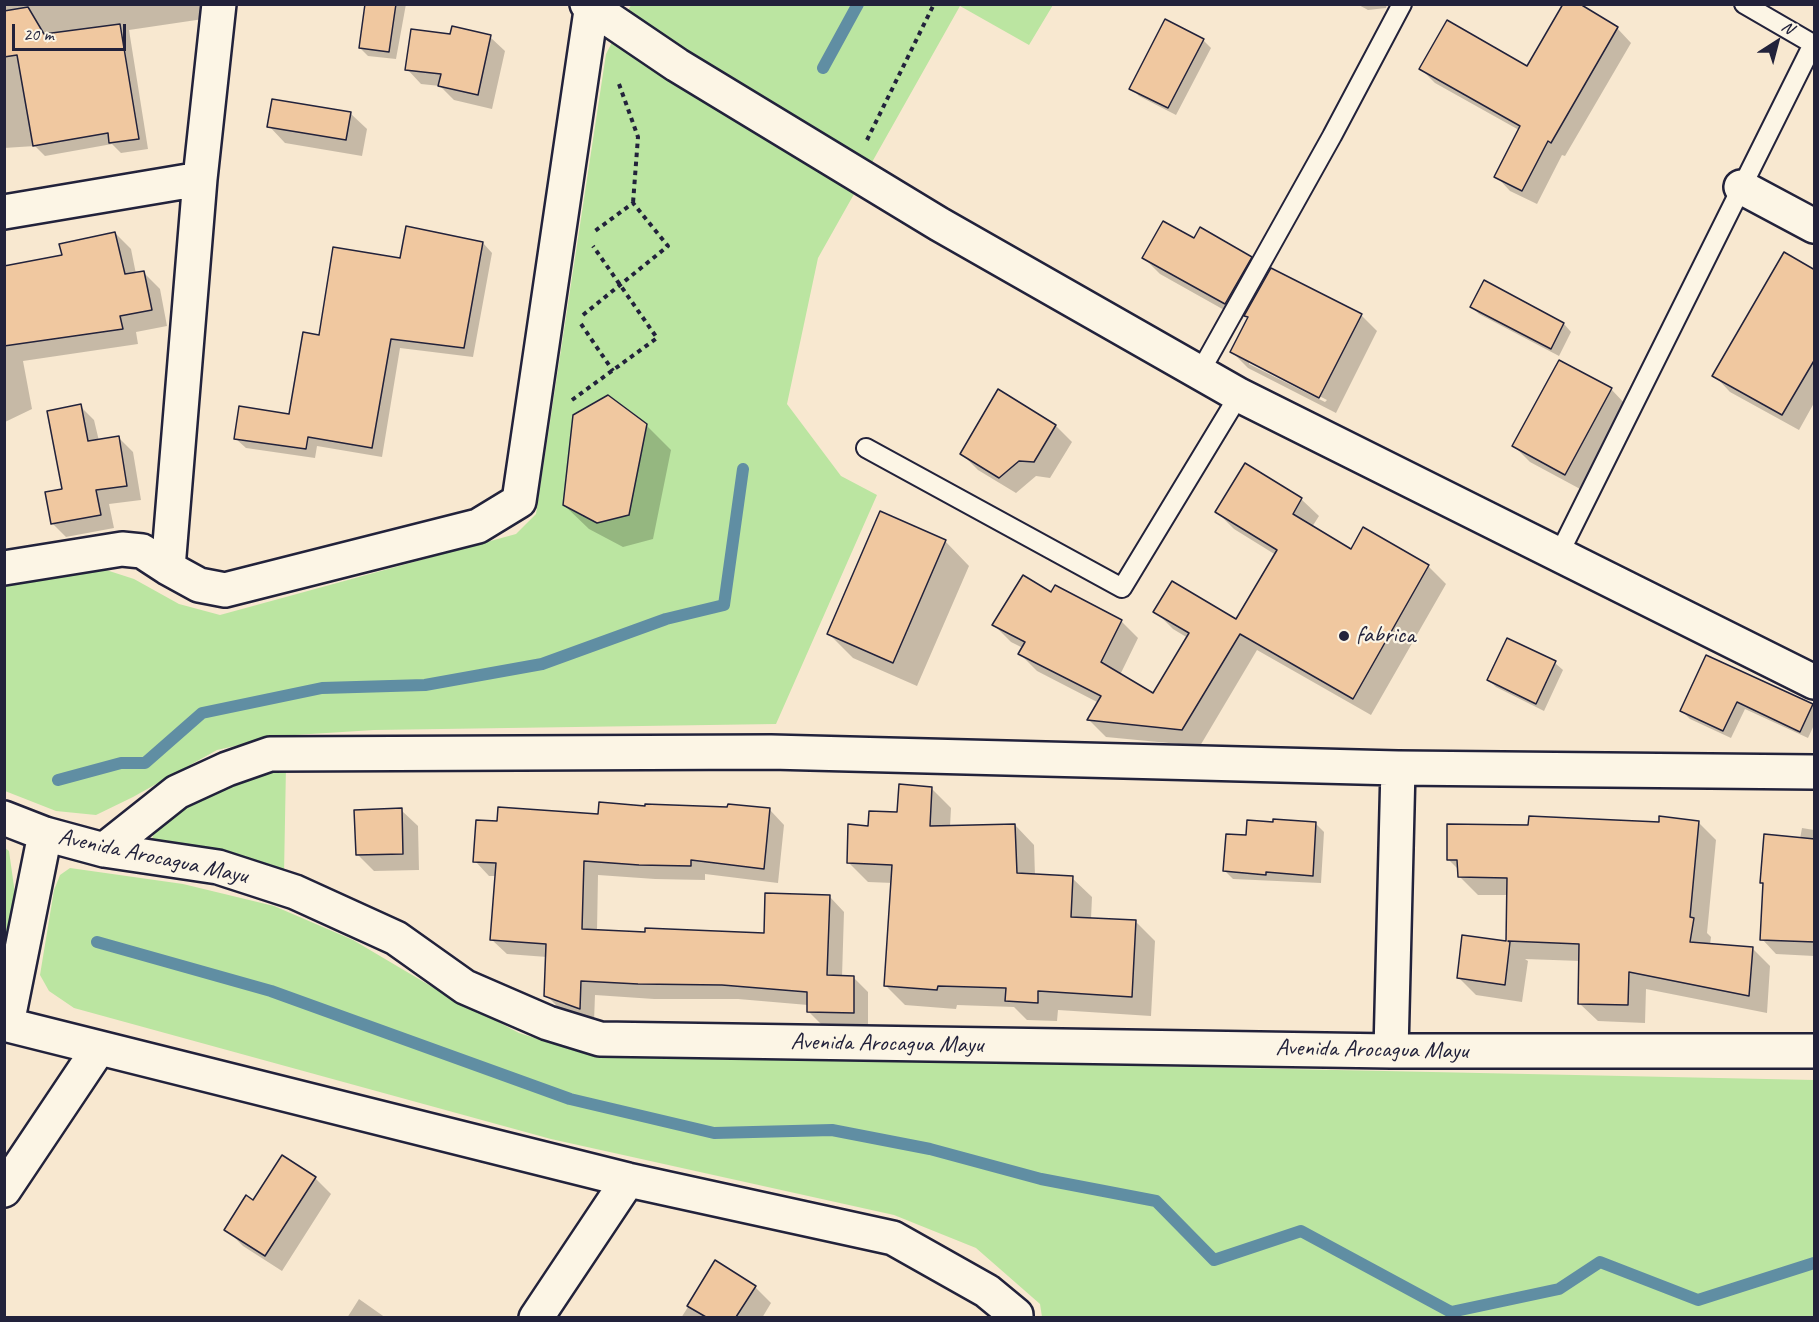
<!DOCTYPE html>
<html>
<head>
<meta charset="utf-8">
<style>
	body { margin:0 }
	#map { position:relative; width:1819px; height:1322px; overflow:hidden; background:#f8e8d0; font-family:Caveat,sans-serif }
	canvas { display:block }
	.frame { position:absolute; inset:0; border:6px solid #22223b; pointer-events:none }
	.north { position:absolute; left:1747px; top:12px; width:60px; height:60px; -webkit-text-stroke:4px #fcf5e5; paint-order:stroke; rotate:36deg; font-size:16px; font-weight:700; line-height:24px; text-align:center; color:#22223b }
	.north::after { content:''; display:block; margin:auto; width:21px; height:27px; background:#22223b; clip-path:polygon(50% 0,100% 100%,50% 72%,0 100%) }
	.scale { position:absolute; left:12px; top:24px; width:114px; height:27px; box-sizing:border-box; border:3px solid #22223b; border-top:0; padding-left:8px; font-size:18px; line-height:21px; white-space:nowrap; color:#22223b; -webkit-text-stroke:4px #fcf5e5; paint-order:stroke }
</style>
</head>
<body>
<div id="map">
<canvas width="1819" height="1322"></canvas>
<div class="frame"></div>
<div class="north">N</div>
<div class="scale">20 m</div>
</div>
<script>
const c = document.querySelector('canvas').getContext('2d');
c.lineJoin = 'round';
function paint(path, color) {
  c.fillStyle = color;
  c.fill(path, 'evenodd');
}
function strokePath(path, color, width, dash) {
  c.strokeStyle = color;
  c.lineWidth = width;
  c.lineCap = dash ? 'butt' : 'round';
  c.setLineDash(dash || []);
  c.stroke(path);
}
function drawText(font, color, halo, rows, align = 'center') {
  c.font = font + ' Caveat,sans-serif';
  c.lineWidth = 4.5;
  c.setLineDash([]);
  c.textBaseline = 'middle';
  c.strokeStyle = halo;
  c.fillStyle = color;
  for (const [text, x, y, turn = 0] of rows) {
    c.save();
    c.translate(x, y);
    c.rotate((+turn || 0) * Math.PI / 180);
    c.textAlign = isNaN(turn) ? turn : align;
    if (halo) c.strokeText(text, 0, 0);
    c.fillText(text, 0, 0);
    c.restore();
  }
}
paint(new Path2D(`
	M 631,5 L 1053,5 L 1029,45 L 960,6 L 818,258 L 787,404 L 841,476 L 877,495 L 776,724 L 374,730 L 279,736 L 217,750 L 133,797 L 96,815 L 56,811 L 5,791 L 5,585 L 103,569 L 134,579 L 179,604 L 220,615 L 516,534 L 536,514 L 606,54 Z
	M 286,766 L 284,874 L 150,845 L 157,824 L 198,790 Z
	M 5,848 L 9,851 L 15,894 L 5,947 Z
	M 70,868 L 183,884 L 274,906 L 353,940 L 429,985 L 519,1033 L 576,1051 L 620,1055 L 1814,1080 L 1814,1317 L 1042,1317 L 1040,1304 L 976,1248 L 894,1215 L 551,1139 L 74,1008 L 49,991 L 40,975 L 54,890 L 60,875 Z`), '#bbe5a1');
paint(new Path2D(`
	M 4,4 L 214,4 L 210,18 L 129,30 L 148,149 L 121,153 L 112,144 L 45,156 L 35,146 L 4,148 Z
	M 367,4 L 406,4 L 396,59 L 368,56 L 360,48 Z
	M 1357,4 L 1387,4 L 1386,8 L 1368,10 Z
	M 1577,4 L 1617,28 L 1631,43 L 1565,156 L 1562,155 L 1537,204 L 1510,191 L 1496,176 L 1519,130 L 1435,83 L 1421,69 L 1528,68 Z
	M 490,37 L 505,51 L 492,109 L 454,100 L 440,86 L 421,84 L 407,69 Z
	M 1203,40 L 1211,48 L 1176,115 L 1139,96 L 1131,88 Z
	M 350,113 L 367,129 L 362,156 L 285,143 L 269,126 Z
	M 115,233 L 131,249 L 136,274 L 144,273 L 160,289 L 167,326 L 136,332 L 138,344 L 23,361 L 32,409 L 5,422 L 4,268 L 63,256 Z
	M 1194,240 L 1250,259 L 1268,276 L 1361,315 L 1377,331 L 1336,413 L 1248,368 L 1232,352 L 1249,318 L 1245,314 L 1242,320 L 1160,274 L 1144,258 ZM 1249,360 L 1327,400 L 1325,402 L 1249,364 Z
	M 483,243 L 492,253 L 473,357 L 400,348 L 382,457 L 317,446 L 315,458 L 246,448 L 236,439 L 291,415 L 321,336 L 402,259 Z
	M 1814,272 L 1814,403 L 1799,430 L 1730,392 L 1714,375 Z
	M 1471,306 L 1564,324 L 1571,332 L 1559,356 L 1479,314 Z
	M 1611,389 L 1627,406 L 1582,490 L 1530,462 L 1514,446 Z
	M 999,391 L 1056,426 L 1072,442 L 1050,478 L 1036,476 L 1016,493 L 978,470 L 961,453 Z
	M 80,406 L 94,420 L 99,441 L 119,438 L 133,452 L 141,500 L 109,504 L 114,528 L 66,537 L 52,523 L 63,490 Z
	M 646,425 L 671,450 L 653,539 L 623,547 L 589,529 L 564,505 Z
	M 1301,499 L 1319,516 L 1312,527 L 1351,551 L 1364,529 L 1428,566 L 1446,584 L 1371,715 L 1257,650 L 1200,746 L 1106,737 L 1089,720 L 1099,703 L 1037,671 L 1020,654 L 1023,648 L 1011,642 L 994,625 L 1052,594 L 1121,621 L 1138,638 L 1120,675 L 1153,695 L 1188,638 L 1173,629 L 1155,611 L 1236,621 L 1276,555 L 1234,529 L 1217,512 Z
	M 945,541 L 969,566 L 917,686 L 853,658 L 829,634 Z
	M 1508,640 L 1555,663 L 1563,670 L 1544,711 L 1496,687 L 1489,680 Z
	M 1707,657 L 1812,705 L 1814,708 L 1814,725 L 1808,738 L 1745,709 L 1731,738 L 1690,719 L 1682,711 Z
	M 931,788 L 951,808 L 950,827 L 1015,825 L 1034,845 L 1035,876 L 1072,878 L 1092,897 L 1091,919 L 1135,921 L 1155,941 L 1151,1016 L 1058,1010 L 1057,1021 L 1027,1020 L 1014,1007 L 957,1005 L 956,1009 L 905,1005 L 886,986 L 893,883 L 868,882 L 848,862 L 869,827 L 899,813 Z
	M 646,808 L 770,810 L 784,825 L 778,883 L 705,874 L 705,880 L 655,879 L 598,875 L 597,931 L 765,935 L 830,897 L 844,912 L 842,977 L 853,977 L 868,992 L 868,1027 L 823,1026 L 808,1011 L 808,1005 L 738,999 L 654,999 L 595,995 L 594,1022 L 561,1010 L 546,995 L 547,957 L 507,954 L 492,940 L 497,876 L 489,876 L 475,861 L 499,823 L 599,815 Z
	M 401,810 L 418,826 L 419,870 L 374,871 L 357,854 Z
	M 1698,822 L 1716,840 L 1707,933 L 1711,937 L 1710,945 L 1752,948 L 1770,966 L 1767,1013 L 1646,989 L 1645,1023 L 1598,1021 L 1580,1004 L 1581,961 L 1525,959 L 1528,961 L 1522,1002 L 1476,995 L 1458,977 L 1507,943 L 1508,895 L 1478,895 L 1460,877 L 1459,870 L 1448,859 L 1660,824 Z
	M 1316,824 L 1324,832 L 1321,883 L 1233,879 L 1225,871 L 1247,837 Z
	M 1802,828 L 1814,830 L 1814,956 L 1776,954 L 1762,939 L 1764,885 L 1761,882 L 1800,839 Z
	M 315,1178 L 331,1194 L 282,1271 L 243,1246 L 226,1229 L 254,1202 Z
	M 716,1263 L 755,1287 L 771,1303 L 762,1318 L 681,1318 Z
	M 359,1299 L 386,1318 L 347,1318 Z`), '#0003');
strokePath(new Path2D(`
	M 823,68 L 858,4
	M 58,780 L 121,763 L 145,763 L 202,713 L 322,688 L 425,685 L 542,664 L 666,619 L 724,605 L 743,469
	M 97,942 L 271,991 L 570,1099 L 714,1133 L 832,1130 L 930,1149 L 1041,1179 L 1156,1201 L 1214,1260 L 1301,1231 L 1451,1312 L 1559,1289 L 1600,1262 L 1698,1300 L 1814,1263`), '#608ea3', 12);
const building = new Path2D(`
	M 365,4 L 396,4 L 389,52 L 359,48 Z
	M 1563,4 L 1580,4 L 1618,27 L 1551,143 L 1548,141 L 1522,191 L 1494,177 L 1520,126 L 1419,69 L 1447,20 L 1527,66 Z
	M 28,7 L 44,34 L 120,24 L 139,139 L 109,143 L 108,133 L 33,146 L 17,55 L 4,57 L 4,11 Z
	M 1165,19 L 1204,39 L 1168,108 L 1129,89 Z
	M 452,26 L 491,35 L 478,95 L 438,86 L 441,74 L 405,70 L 411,29 L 450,34 Z
	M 272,99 L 351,112 L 346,140 L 267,127 Z
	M 1163,221 L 1194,238 L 1200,227 L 1252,257 L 1225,304 L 1142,258 Z
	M 406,226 L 483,242 L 464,348 L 391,339 L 372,448 L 308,437 L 306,449 L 234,439 L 239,406 L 289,414 L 303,332 L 319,335 L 333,247 L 400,258 Z
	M 115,232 L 125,274 L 144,271 L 152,310 L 120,316 L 123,329 L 4,346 L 4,266 L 62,255 L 59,244 Z
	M 1784,252 L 1815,270 L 1815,359 L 1782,415 L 1712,376 Z
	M 1271,268 L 1362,314 L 1319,398 L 1230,352 L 1248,317 L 1244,316 Z
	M 1484,280 L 1564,323 L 1551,349 L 1470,307 Z
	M 1559,360 L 1612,388 L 1565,475 L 1512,446 Z
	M 998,389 L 1056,425 L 1034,462 L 1019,461 L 999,478 L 960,454 Z
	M 608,395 L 647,424 L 629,515 L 597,523 L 563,505 L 573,415 Z
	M 81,404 L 88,441 L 119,436 L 127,486 L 96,490 L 101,515 L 51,524 L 45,492 L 62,489 L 47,411 Z
	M 1245,463 L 1302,498 L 1293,514 L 1351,549 L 1363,527 L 1429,565 L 1353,699 L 1240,634 L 1182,730 L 1087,720 L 1101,696 L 1018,654 L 1025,642 L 992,625 L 1023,575 L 1051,592 L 1055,585 L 1122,620 L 1101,662 L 1153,693 L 1189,633 L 1153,612 L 1172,581 L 1236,619 L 1277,550 L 1215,512 Z
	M 880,511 L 946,540 L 893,663 L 827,634 Z
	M 1507,638 L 1556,661 L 1536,704 L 1487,680 Z
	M 1706,655 L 1813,704 L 1800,732 L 1737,702 L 1723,731 L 1680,711 Z
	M 899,784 L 932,787 L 930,826 L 1015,824 L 1017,873 L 1073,876 L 1071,917 L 1136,920 L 1132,997 L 1038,991 L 1038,1003 L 1005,1001 L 1006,988 L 938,986 L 937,990 L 884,986 L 892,865 L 847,863 L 848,824 L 868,826 L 869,811 L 897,812 Z
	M 599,802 L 645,806 L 645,804 L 727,807 L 728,804 L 770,808 L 764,869 L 691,860 L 691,866 L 639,865 L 584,861 L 582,929 L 645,932 L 645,928 L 764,933 L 765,893 L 830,895 L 827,975 L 854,976 L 854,1013 L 807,1012 L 807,992 L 722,985 L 638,984 L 581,981 L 580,1009 L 544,996 L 546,944 L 490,940 L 496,863 L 473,862 L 476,820 L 497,821 L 498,807 L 598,814 Z
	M 402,808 L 403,854 L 356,855 L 354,810 Z
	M 1529,816 L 1659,822 L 1659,816 L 1699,821 L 1690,917 L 1694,918 L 1690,942 L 1753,947 L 1749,996 L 1629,972 L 1628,1005 L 1578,1004 L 1579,944 L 1508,941 L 1510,942 L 1505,985 L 1457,978 L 1462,935 L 1506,941 L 1507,878 L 1458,877 L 1457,860 L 1447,860 L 1447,824 L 1528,825 Z
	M 1273,819 L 1316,822 L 1313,876 L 1266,872 L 1266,875 L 1223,871 L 1226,834 L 1246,835 L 1247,820 L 1273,822 Z
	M 1764,834 L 1815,839 L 1815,942 L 1760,940 L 1763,883 L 1760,883 Z
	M 282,1155 L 316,1177 L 265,1256 L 224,1230 L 246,1195 L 253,1200 Z
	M 715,1260 L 756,1286 L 736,1317 L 706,1317 L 687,1306 Z`);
paint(building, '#f0c8a0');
strokePath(building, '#22223b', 1.5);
const lane = new Path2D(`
	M 1200,372 L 1332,136 L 1402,4
	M 866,448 L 1122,588 L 1239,395
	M 1559,554 L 1813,44 L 1744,4`);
const street = new Path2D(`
	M 587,4 L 677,65 L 939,224 L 1239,395 L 1814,682
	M 1741,187 L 1814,226
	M 4,212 L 200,179
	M 4,568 L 122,549 L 142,551 L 168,568 L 199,585 L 225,590 L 478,526 L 519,501 L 592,4
	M 168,568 L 200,179 L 219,4
	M 4,818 L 45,834 L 104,850 L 218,867 L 295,892 L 396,938 L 465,987 L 548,1023 L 600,1039 L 1391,1051 L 1814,1051
	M 104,850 L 177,792 L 227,769 L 270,754 L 771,752 L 1398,768 L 1814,772
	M 4,1024 L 628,1180 L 893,1238 L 987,1291 L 1016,1315 L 1016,1318
	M 7,1024 L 45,834
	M 1391,1051 L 1398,768
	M 4,1190 L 99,1048
	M 536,1318 L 628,1180`);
strokePath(lane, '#22223b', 22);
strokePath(street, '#22223b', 38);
strokePath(new Path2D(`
	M 619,84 L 638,137 L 633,203
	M 867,140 L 934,4
	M 583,315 L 668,246 L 633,203 L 595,231
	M 581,324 L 613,371
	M 572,400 L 657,338 L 593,246`), '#22223b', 4, [4.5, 4.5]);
strokePath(lane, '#fcf5e5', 18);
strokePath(street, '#fcf5e5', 33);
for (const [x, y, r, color] of [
	[1344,636,6,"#22223b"]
]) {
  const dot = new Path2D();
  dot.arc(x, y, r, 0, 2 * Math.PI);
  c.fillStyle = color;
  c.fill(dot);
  strokePath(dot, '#fcf5e5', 2);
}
drawText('24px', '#22223b', '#fcf5e5', [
	["fabrica",1356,636]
], 'left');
drawText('24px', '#22223b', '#fcf5e5', [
	["Avenida Arocagua Mayu",153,857,12],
	["Avenida Arocagua Mayu",887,1044,1],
	["Avenida Arocagua Mayu",1372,1050,1]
]);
</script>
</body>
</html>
